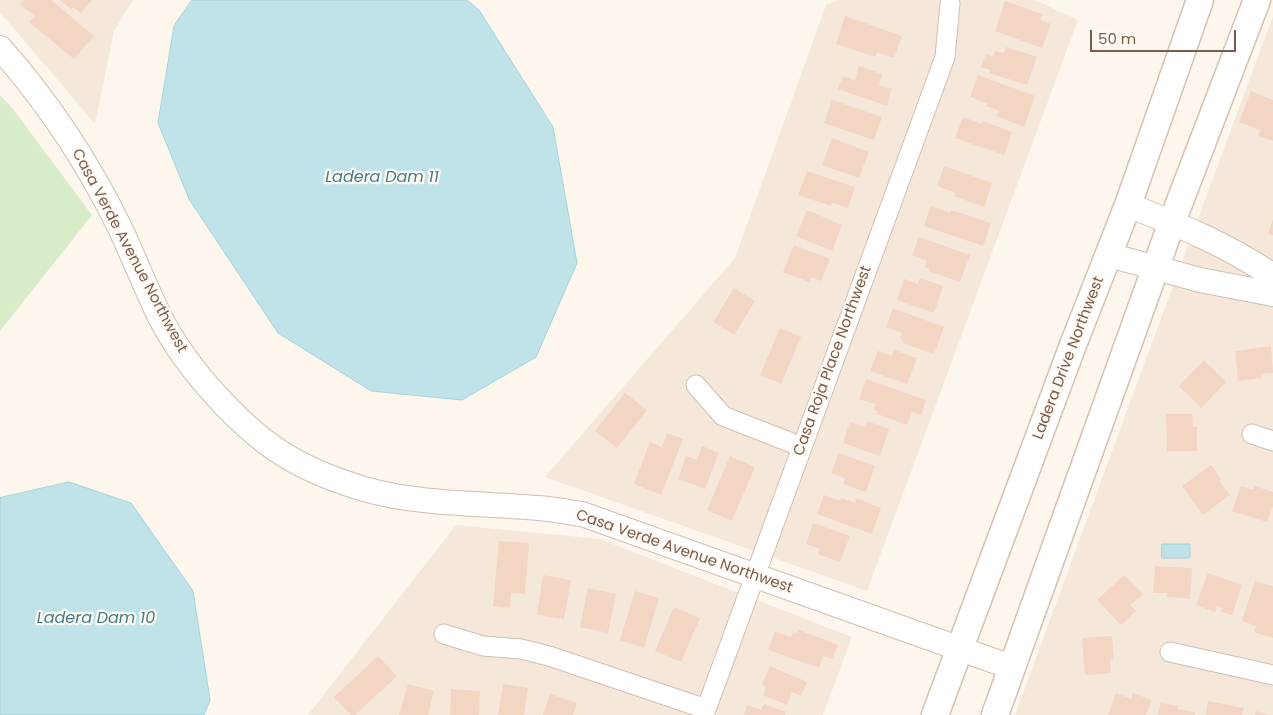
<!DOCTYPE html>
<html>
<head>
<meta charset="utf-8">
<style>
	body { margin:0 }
	#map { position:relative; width:1273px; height:715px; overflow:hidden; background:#fdf6ec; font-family:Poppins,sans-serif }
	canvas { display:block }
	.scale { position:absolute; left:1090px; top:30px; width:146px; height:22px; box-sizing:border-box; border:2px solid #7a5c4d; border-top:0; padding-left:6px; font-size:15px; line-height:18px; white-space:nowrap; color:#7a5c4d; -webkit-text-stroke:4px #fffaf3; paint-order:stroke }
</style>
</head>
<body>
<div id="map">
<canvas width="1273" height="715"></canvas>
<div class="scale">50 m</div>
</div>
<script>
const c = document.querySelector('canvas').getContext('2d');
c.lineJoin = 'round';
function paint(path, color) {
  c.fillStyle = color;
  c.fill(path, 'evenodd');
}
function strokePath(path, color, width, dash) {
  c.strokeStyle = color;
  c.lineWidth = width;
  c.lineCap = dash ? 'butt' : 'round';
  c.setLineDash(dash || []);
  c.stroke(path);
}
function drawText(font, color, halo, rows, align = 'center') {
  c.font = font + ' Poppins,sans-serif';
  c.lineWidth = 4.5;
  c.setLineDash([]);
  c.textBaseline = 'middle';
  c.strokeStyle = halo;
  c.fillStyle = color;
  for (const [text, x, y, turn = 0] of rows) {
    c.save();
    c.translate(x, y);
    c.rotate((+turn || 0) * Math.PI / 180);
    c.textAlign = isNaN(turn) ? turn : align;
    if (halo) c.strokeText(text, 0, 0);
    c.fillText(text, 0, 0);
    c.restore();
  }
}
paint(new Path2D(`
	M 0,0 L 133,0 L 114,31 L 95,124 L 0,12 Z
	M 837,0 L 1035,0 L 1078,20 L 867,591 L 545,477 L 735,258 L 826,5 Z
	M 1273,16 L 1273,715 L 1015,715 L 1146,359 Z
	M 456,525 L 600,539 L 852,637 L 823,715 L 308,715 Z`), '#f5e8da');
paint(new Path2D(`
	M 0,95 L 13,109 L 92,215 L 0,331 Z`), '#d8ecc9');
const water = new Path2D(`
	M 192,0 L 467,0 L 479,10 L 553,127 L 577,263 L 536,357 L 462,400 L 371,391 L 278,333 L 189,199 L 158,123 L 174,26 Z
	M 69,482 L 131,503 L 193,591 L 210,700 L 204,715 L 0,715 L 0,498 Z
	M 1162,544 L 1190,544 L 1190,558 L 1162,558 Z`);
paint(water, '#bfe3e8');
strokePath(water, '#a5d3da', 1);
paint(new Path2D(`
	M 24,0 L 51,0 L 94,36 L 74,59 L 29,22 L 35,16 L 20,4 Z
	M 60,0 L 92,0 L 81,13 L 73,7 L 71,9 Z
	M 1005,1 L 1042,14 L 1040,20 L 1051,24 L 1042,48 L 995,31 Z
	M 845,16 L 902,36 L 894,58 L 877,52 L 876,57 L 836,44 Z
	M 1006,47 L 1037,57 L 1027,85 L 989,73 L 990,70 L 981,67 L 986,54 L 993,57 L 995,51 L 1004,53 Z
	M 859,66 L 882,74 L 879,85 L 892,89 L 887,106 L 838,89 L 843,76 L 855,80 Z
	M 978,75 L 1035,96 L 1024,127 L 996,116 L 999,111 L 986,106 L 988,104 L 970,97 Z
	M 1251,91 L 1273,100 L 1273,141 L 1258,136 L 1260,130 L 1239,122 Z
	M 832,100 L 882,117 L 874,140 L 824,123 Z
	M 963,117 L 982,124 L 983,121 L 1012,132 L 1004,155 L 955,138 Z
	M 832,138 L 869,152 L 859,178 L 822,165 Z
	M 944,166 L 992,183 L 984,207 L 954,196 L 956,193 L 937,186 Z
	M 807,171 L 855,187 L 848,208 L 832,203 L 831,206 L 798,195 Z
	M 931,206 L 950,213 L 951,210 L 991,223 L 983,246 L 924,226 Z
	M 807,210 L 842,225 L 832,251 L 796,236 Z
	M 1273,219 L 1273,235 L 1268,234 Z
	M 919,237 L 970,255 L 960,282 L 929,271 L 929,268 L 925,267 L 927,261 L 912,255 Z
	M 794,245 L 830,259 L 821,281 L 811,277 L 809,282 L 783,272 Z
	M 920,278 L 943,286 L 934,313 L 897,300 L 904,279 L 918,284 Z
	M 734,288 L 755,301 L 734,335 L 713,322 Z
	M 893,308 L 944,327 L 934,354 L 903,343 L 903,340 L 900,338 L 902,333 L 886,327 Z
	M 780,328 L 801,337 L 781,384 L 760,375 Z
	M 1271,346 L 1273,373 L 1261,374 L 1261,378 L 1238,381 L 1235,351 Z
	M 894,350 L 917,358 L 907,384 L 870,371 L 878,351 L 892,356 Z
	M 1204,360 L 1226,382 L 1201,408 L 1179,386 Z
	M 866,379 L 926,400 L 921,415 L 912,412 L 907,425 L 877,414 L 877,411 L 874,410 L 875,404 L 859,399 Z
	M 625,393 L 647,410 L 617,448 L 595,431 Z
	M 1166,414 L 1192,414 L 1193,427 L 1197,427 L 1197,451 L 1167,451 Z
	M 867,421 L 889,429 L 880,456 L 843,443 L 850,422 L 864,427 Z
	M 667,433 L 683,439 L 661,495 L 634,484 L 650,442 L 662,447 Z
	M 702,446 L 719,453 L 705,489 L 678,479 L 686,456 L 697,460 Z
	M 839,453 L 875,466 L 866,492 L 843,484 L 845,478 L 831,473 Z
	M 730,456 L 755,467 L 732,521 L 707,510 Z
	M 1211,465 L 1222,480 L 1219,481 L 1230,495 L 1203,515 L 1182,486 Z
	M 1241,486 L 1253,490 L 1255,486 L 1273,492 L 1273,506 L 1267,522 L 1232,511 Z
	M 824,495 L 840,501 L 841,498 L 855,503 L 856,498 L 881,508 L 872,534 L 817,514 Z
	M 813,523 L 850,536 L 840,562 L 818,554 L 820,549 L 806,544 Z
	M 499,541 L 529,543 L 525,594 L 511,593 L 510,608 L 493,606 Z
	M 1155,566 L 1192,568 L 1190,599 L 1167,597 L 1167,593 L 1153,593 Z
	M 1208,573 L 1242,585 L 1232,615 L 1221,612 L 1222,608 L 1217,607 L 1215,612 L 1196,605 Z
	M 543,575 L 571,580 L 564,619 L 537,615 Z
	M 1124,575 L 1143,594 L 1130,605 L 1136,611 L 1121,625 L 1097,600 Z
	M 1255,581 L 1273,586 L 1273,638 L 1254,632 L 1256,626 L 1242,621 Z
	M 588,588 L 616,594 L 608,633 L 580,627 Z
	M 635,591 L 659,598 L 644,648 L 620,640 Z
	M 674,607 L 700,618 L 681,662 L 655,651 Z
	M 799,630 L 838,645 L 832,659 L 823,656 L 819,668 L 768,650 L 775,632 L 791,637 L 793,632 L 797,633 Z
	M 1112,636 L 1114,659 L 1110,660 L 1111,673 L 1085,675 L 1082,638 Z
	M 378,656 L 397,676 L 355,715 L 351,715 L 334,697 Z
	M 770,666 L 807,682 L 801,696 L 792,692 L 787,705 L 763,695 L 766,687 L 762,685 Z
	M 408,684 L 434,691 L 428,715 L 399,715 Z
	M 503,684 L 528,688 L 524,715 L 498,715 Z
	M 451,689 L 480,691 L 479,715 L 450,715 Z
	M 1116,693 L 1131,699 L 1133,693 L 1152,700 L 1146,715 L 1108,715 Z
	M 550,694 L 577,703 L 573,715 L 543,715 Z
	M 1208,701 L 1244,708 L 1242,715 L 1206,715 Z
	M 1161,703 L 1178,706 L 1178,709 L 1195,712 L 1195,715 L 1158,715 Z
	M 764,704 L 786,712 L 785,715 L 744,715 L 747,705 L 761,710 Z
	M 1256,711 L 1269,715 L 1255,715 Z`), '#f3d5c3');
const minor = new Path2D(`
	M 696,385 L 723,416 L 802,447
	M 1252,434 L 1273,441
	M 444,634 L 483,646 L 521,649 L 549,656 L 706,709
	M 1170,652 L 1273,675
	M 704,715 L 945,57 L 950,4`);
const tertiary = new Path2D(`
	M 0,48 C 47,101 88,163 119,226 C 134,257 146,289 161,319 C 187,369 244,433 293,460 C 314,472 341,482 364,489 C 420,505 481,503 538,508 C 553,509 568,512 582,514 L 1011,667
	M 1128,205 C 1179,225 1228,245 1273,276
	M 1109,255 L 1200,280 L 1273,294`);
const secondary = new Path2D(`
	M 935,715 L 1073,345 L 1128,205 L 1200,0
	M 995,715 L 1172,222 L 1257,0`);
strokePath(minor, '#d1beb0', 21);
strokePath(tertiary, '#d1beb0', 26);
strokePath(secondary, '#d6c0b0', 29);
strokePath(minor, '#fff', 19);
strokePath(tertiary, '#fff', 24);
strokePath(secondary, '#fff', 26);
drawText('15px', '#7a5c4d', '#fffaf3', [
	["Casa Verde Avenue Northwest",129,251,62],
	["Ladera Drive Northwest",1069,358,-69],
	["Casa Roja Place Northwest",833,361,-70],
	["Casa Verde Avenue Northwest",684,552,19]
]);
drawText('italic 16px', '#437c86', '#fffaf3', [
	["Ladera Dam 11",382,178],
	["Ladera Dam 10",96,619]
]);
</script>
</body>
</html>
